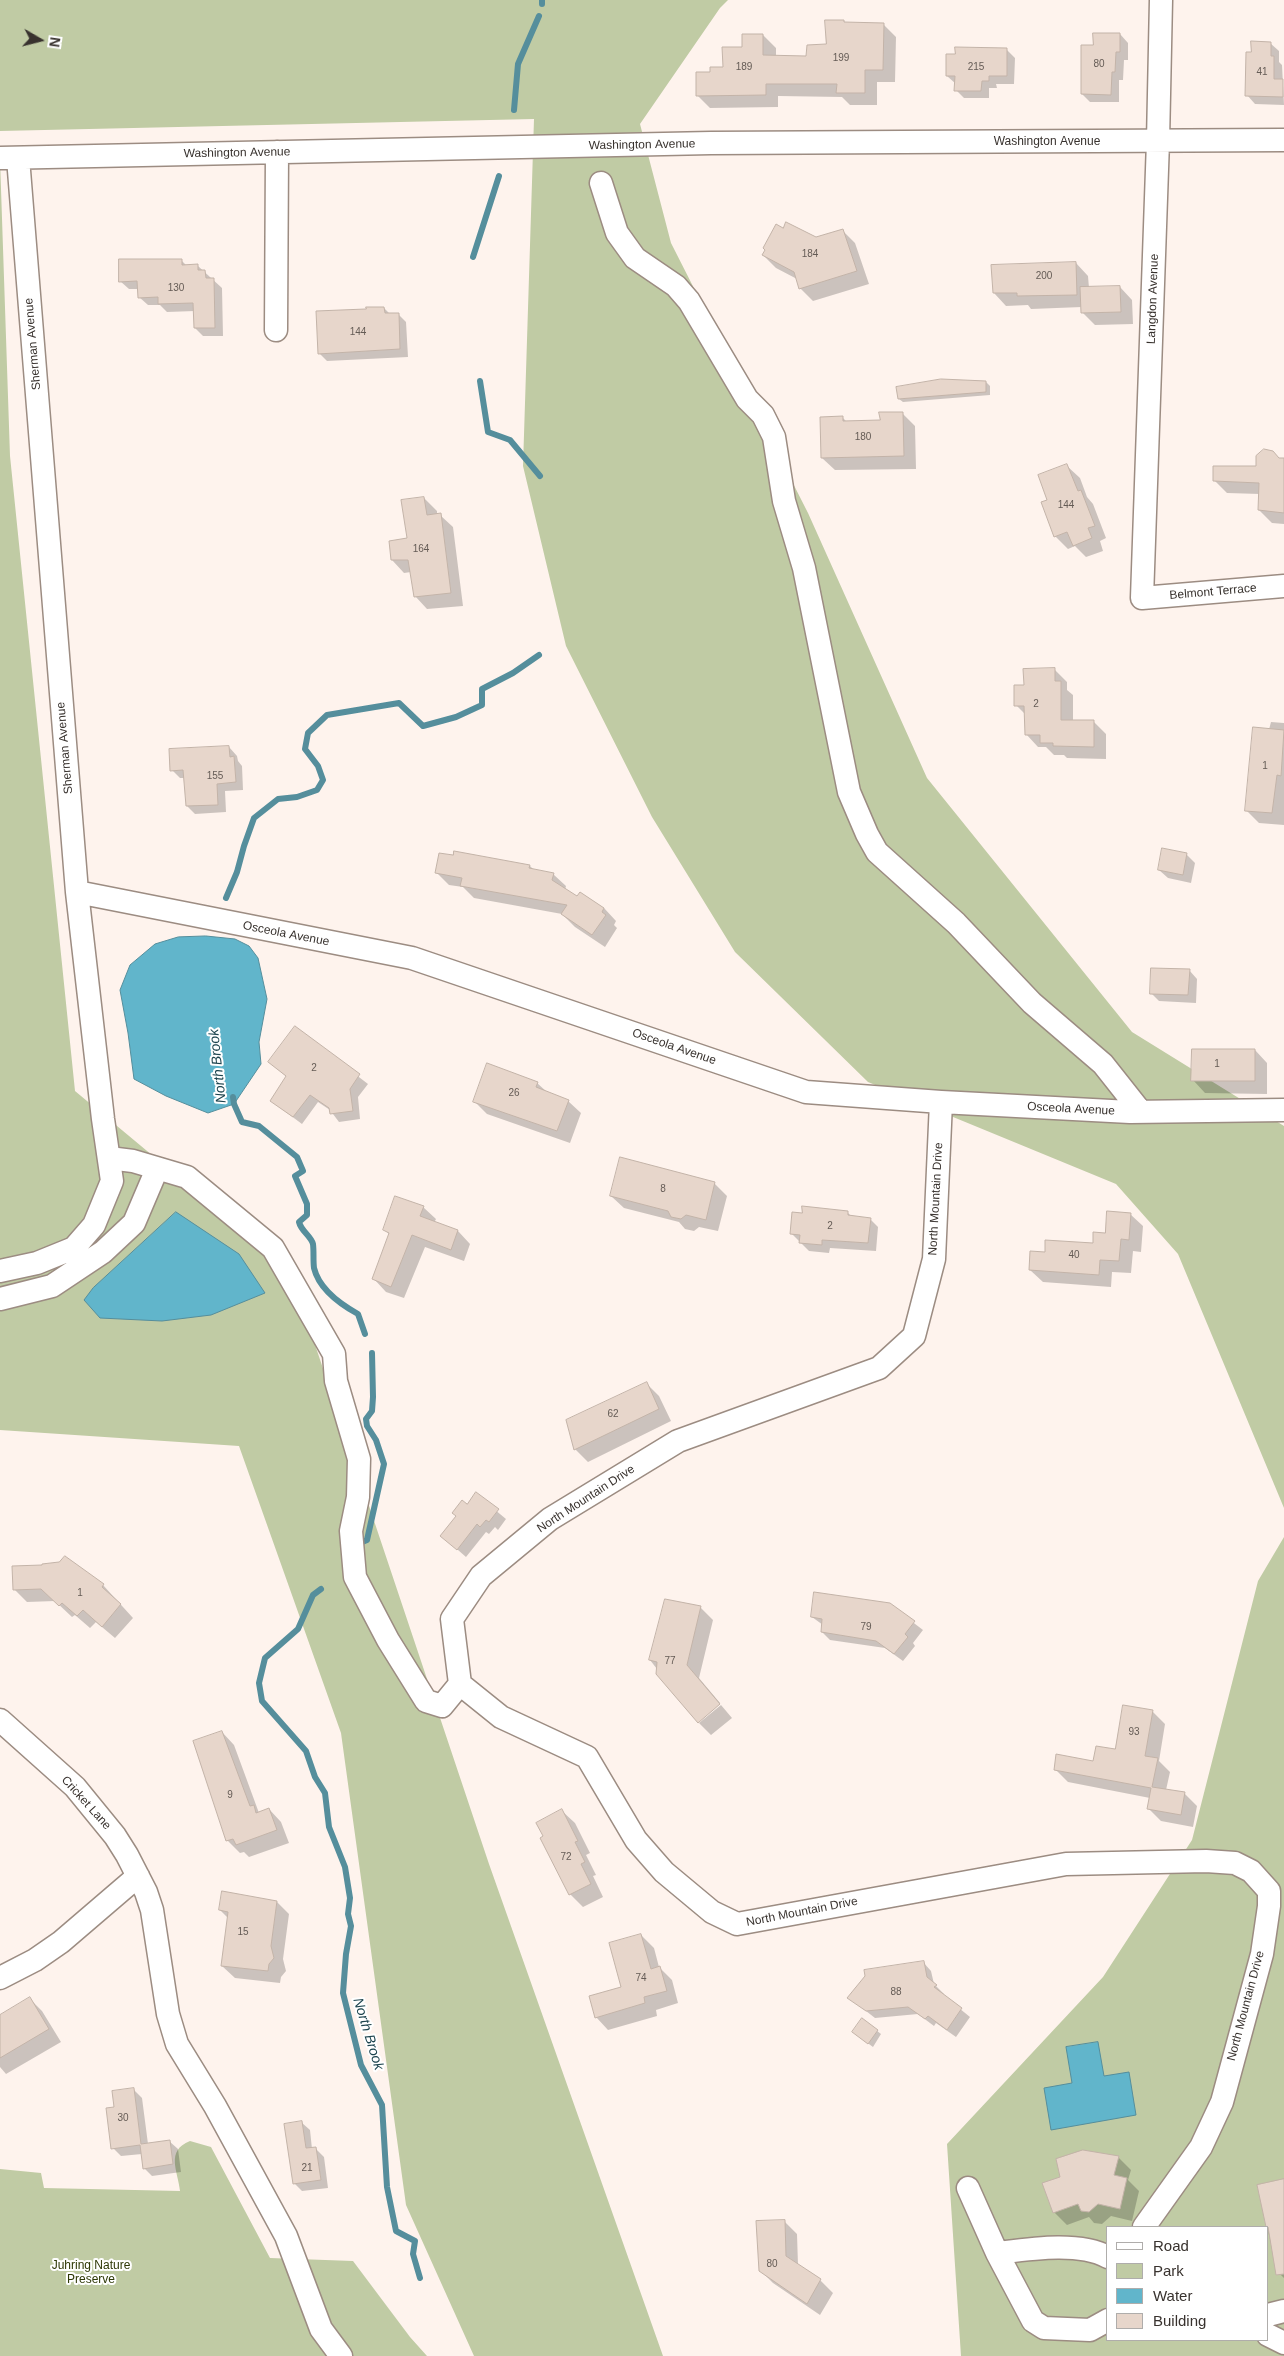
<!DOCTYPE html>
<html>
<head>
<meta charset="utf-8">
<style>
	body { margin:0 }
	#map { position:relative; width:1284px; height:2356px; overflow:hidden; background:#fef3ed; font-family:Arial,sans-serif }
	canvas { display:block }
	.legend { position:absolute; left:1106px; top:2226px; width:162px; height:115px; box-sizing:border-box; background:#fff; border:1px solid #afadab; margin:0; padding:6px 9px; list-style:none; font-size:15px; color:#38322e }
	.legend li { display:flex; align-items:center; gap:10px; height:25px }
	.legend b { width:25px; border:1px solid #afadab }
	.north { position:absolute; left:15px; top:15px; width:50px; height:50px; -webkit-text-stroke:4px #fff; paint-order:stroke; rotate:98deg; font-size:14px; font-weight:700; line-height:20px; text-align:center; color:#38322e }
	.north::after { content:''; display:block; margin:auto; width:18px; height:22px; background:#38322e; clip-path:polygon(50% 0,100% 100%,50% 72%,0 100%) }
</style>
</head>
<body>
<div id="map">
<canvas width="1284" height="2356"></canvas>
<ul class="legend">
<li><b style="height:6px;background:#fff"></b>Road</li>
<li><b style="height:14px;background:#c0cba4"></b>Park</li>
<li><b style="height:14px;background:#61b5cb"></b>Water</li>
<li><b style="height:14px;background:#e7d6cb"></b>Building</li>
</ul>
<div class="north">N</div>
</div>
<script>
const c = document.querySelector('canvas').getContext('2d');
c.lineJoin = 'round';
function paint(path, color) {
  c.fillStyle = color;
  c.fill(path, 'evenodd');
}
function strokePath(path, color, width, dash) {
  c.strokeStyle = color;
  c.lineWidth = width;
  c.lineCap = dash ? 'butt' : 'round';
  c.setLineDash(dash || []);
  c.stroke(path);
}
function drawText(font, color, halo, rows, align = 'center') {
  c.font = font + ' Arial,sans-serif';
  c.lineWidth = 4;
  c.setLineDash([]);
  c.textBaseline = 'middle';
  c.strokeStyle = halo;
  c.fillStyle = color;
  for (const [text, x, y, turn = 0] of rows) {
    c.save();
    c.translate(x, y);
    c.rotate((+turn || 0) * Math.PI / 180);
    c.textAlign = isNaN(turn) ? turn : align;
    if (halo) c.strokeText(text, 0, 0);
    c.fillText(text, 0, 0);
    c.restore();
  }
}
paint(new Path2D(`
	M 0,0 L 728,0 L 720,8 L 640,124 L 671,243 L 808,513 L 927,778 L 1132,1032 L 1284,1126 L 1284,1508 L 1178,1254 L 1116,1184 L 868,1082 L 735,952 L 652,817 L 566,646 L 523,466 L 534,119 L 0,131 Z
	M 0,159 L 10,456 L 75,1091 L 290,1270 L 489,1864 L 663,2356 L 474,2356 L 406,2205 L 341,1733 L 239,1446 L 0,1430 Z
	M 1284,1537 L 1284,2356 L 961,2356 L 947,2144 L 1103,1977 L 1192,1840 L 1258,1581 ZM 1108,2227 L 1268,2227 L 1268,2340 L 1108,2340 Z
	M 190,2141 L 211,2147 L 270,2258 L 353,2261 L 410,2337 L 427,2356 L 0,2356 L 0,2169 L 41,2173 L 44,2188 L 180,2191 C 178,2171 165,2151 190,2141 Z`), '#c0cba4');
const water = new Path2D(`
	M 206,936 L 235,939 L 249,946 L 258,958 L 267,999 L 259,1042 L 261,1064 L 234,1104 L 208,1113 L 166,1096 L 134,1079 L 128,1033 L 120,990 L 130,965 L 155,944 L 178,937 Z
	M 176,1212 L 239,1254 L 265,1293 L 211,1315 L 162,1321 L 100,1318 L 84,1300 L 93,1288 Z
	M 1098,2042 L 1104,2076 L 1129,2072 L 1136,2115 L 1051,2130 L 1044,2088 L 1072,2083 L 1066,2047 Z`);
paint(water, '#61b5cb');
strokePath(water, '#558e9c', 1);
paint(new Path2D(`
	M 844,21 L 846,24 L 883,24 L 896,37 L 895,82 L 877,82 L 877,105 L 850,105 L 842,97 L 778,96 L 778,107 L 710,108 L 697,95 L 711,73 L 724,68 L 743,48 L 763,35 L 776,48 L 776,57 L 808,57 L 827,46 Z
	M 1120,34 L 1128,43 L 1128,60 L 1124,60 L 1123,80 L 1119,80 L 1119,102 L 1090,102 L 1082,94 L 1094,46 Z
	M 1270,43 L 1279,51 L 1279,62 L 1282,65 L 1284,105 L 1255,104 L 1247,95 Z
	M 1006,49 L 1015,58 L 1014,84 L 996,84 L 997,88 L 989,88 L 989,98 L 964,98 L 956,90 L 956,84 L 947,76 Z
	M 784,230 L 816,238 L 842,230 L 855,243 L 869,284 L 813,301 L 800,288 L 797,279 L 776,268 L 763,255 Z
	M 181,260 L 187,266 L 198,266 L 222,288 L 223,336 L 203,336 L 195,328 L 195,311 L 167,312 L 160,305 L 148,305 L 139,297 L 139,289 L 129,289 L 120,281 Z
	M 1076,263 L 1088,276 L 1089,288 L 1120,287 L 1132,300 L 1133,324 L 1095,325 L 1082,312 L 1082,307 L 1031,309 L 1028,305 L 1006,306 L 994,293 Z
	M 384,308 L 390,314 L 398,314 L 406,322 L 408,357 L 327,361 L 319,353 Z
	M 986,382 L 990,386 L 990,395 L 903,402 L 899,399 Z
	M 902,413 L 915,426 L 916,469 L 835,470 L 822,458 L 842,417 L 848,423 L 881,422 Z
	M 1279,459 L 1284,459 L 1284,524 L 1272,523 L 1259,510 L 1260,494 L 1227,493 L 1214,480 Z
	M 1067,466 L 1080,478 L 1087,497 L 1093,504 L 1106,538 L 1100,541 L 1103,551 L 1086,557 L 1075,546 L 1068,549 L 1055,536 Z
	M 424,498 L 437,511 L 437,515 L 440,515 L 453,527 L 463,606 L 427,609 L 415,596 L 411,572 L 404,573 L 392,560 L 409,539 Z
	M 1055,670 L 1067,682 L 1067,690 L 1073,695 L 1073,721 L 1093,721 L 1106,734 L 1106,759 L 1067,758 L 1064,755 L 1054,755 L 1046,747 L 1038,747 L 1026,734 L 1026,715 L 1016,705 L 1025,686 Z
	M 1271,722 L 1284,723 L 1284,825 L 1259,823 L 1247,811 Z
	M 229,747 L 237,756 L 238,761 L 242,766 L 243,790 L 225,791 L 226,812 L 195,814 L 187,806 L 185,778 L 180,778 L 172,770 Z
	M 1187,855 L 1195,863 L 1191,883 L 1168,878 L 1159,870 Z
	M 530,866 L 534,870 L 553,874 L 566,886 L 565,890 L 578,898 L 604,908 L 616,921 L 614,925 L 617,928 L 605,947 L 575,927 L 562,914 L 474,898 L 463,887 L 449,885 L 436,872 Z
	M 1189,970 L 1197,979 L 1196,1003 L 1159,1001 L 1151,993 Z
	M 295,1028 L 368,1084 L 358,1097 L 360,1119 L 339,1122 L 330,1110 L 318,1102 L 302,1124 L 271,1101 L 287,1077 L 269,1062 Z
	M 1255,1050 L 1267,1063 L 1267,1094 L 1205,1093 L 1193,1080 Z
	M 537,1083 L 547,1092 L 568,1101 L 581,1113 L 570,1143 L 487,1114 L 474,1101 Z
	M 714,1183 L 727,1196 L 718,1231 L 699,1227 L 694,1231 L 685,1229 L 679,1222 L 624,1208 L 611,1196 Z
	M 423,1207 L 436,1219 L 434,1223 L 458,1231 L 470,1244 L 464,1261 L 425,1247 L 404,1298 L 386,1292 L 374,1279 L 390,1235 L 385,1230 Z
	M 848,1213 L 852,1217 L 870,1219 L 878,1227 L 876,1251 L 830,1248 L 829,1253 L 809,1251 L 791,1233 L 803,1214 Z
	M 1130,1214 L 1143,1226 L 1141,1252 L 1133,1251 L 1131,1273 L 1112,1272 L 1111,1287 L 1043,1282 L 1030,1270 L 1046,1253 L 1094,1244 Z
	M 647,1384 L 659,1396 L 671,1421 L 588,1462 L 575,1449 Z
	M 476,1494 L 506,1519 L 498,1530 L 495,1527 L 489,1534 L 486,1532 L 466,1557 L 442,1536 Z
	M 60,1564 L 103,1585 L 133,1618 L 115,1638 L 96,1622 L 90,1628 L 75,1615 L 72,1617 L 55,1601 L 27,1602 L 14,1589 L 43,1567 Z
	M 889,1604 L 923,1630 L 913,1643 L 915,1646 L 903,1661 L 885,1648 L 830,1640 L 822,1632 L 823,1625 L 812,1617 Z
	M 701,1608 L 713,1620 L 699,1678 L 720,1703 L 698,1722 L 650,1660 Z
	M 721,1705 L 732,1718 L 711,1735 L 699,1723 Z
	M 1124,1706 L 1153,1712 L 1165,1724 L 1159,1761 L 1170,1772 L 1166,1790 L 1184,1793 L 1197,1806 L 1193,1827 L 1161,1821 L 1148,1808 L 1150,1798 L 1068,1782 L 1055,1769 L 1094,1762 L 1116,1750 Z
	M 222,1732 L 234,1745 L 259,1813 L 269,1809 L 281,1822 L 289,1843 L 249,1857 L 244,1852 L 240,1853 L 228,1841 L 195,1742 Z
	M 562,1811 L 575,1823 L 590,1853 L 586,1855 L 596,1875 L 593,1876 L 603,1897 L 583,1907 L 570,1894 Z
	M 277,1902 L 289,1914 L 283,1959 L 286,1971 L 281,1977 L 280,1983 L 235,1978 L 222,1966 L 229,1919 L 220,1910 Z
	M 641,1935 L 654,1948 L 659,1967 L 672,1980 L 678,2003 L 656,2010 L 657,2016 L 608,2030 L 596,2017 L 623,1988 Z
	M 923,1962 L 931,1971 L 934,1984 L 944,1994 L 943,1995 L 970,2017 L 956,2037 L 936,2023 L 934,2026 L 918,2014 L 875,2018 L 848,1997 Z
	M 30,1999 L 42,2011 L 61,2042 L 6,2074 L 0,2067 L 0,2017 Z
	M 863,2020 L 881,2034 L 873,2047 L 858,2036 Z
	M 134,2090 L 142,2098 L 148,2144 L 169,2141 L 178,2149 L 181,2172 L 152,2176 L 144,2168 L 142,2154 L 121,2156 L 113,2148 L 115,2108 Z
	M 301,2122 L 310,2130 L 312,2149 L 315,2148 L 324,2157 L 328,2188 L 302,2191 L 294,2183 Z
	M 1118,2157 L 1131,2170 L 1128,2180 L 1139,2191 L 1132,2221 L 1111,2216 L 1102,2224 L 1094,2223 L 1089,2217 L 1067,2225 L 1054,2212 Z
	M 1284,2180 L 1284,2278 L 1277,2271 L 1258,2186 Z
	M 784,2221 L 797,2234 L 798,2265 L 820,2280 L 833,2293 L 820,2315 L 773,2283 L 760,2270 Z`), '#0003');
strokePath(new Path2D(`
	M 542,4 L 542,0
	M 514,110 L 518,64 L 539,16
	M 473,257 L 499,176
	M 480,381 L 488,432 L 510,440 L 540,476
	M 226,898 L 237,872 L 244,846 L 254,818 L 278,799 L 297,797 L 317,790 L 323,780 L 318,766 L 305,749 L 308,733 L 327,715 L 399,703 L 423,726 L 456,717 L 482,705 L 482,689 L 513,673 L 539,655
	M 233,1097 L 234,1104 L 242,1122 L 259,1126 L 297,1157 L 303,1171 L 295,1176 L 307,1204 L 307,1215 L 299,1222 C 301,1231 311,1236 313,1244 C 314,1252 313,1260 314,1268 C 319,1289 340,1304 358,1314 L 365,1334
	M 360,1546 L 360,1543 L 367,1540 L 384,1464 L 376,1440 L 367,1426 L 366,1419 L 372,1411 L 373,1397 L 372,1353
	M 321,1589 L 313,1595 L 298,1629 L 265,1658 L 259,1683 L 262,1701 L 306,1751 L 315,1777 L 325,1793 L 329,1827 L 345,1867 L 350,1898 L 348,1914 L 351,1926 L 346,1954 L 343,1993 L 361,2065 L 382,2105 L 387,2187 L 396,2231 L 415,2241 L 413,2254 L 420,2278`), '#558e9c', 6);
const building = new Path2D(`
	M 825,20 L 844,20 L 844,22 L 884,23 L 883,70 L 865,70 L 865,93 L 836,93 L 837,84 L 766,84 L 766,95 L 696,96 L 696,72 L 710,72 L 710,67 L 723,67 L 722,47 L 742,47 L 742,34 L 763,34 L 763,55 L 806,56 L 807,45 L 826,44 Z
	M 1093,33 L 1120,33 L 1120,52 L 1116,52 L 1115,72 L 1112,72 L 1111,95 L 1081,94 L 1081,45 L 1093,45 Z
	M 1251,41 L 1271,42 L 1271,56 L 1274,56 L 1274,79 L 1283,79 L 1283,97 L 1245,96 L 1246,52 L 1251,52 Z
	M 955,47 L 1007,48 L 1007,76 L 989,76 L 989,81 L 982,81 L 981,91 L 954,91 L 955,76 L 946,76 L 946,54 L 955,54 Z
	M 786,222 L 816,237 L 843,229 L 857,271 L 799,289 L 794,272 L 762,255 L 765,250 L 763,248 L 776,224 L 783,228 Z
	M 119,259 L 182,259 L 182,265 L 198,264 L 198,270 L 205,270 L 206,278 L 214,278 L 215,328 L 194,328 L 193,303 L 158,304 L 158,297 L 138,298 L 137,281 L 119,282 Z
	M 1076,262 L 1077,295 L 1017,296 L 1017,293 L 993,293 L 991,265 Z
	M 1120,286 L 1121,312 L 1081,313 L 1080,287 Z
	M 366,307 L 384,307 L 385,313 L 399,313 L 400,349 L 318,354 L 316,311 L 366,309 Z
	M 941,379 L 986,381 L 986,392 L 898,399 L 896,387 Z
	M 879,412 L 903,412 L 904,456 L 821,458 L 820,417 L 843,416 L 843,421 L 880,420 Z
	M 1264,449 L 1273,451 L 1279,458 L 1284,458 L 1284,513 L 1258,510 L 1259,483 L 1213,481 L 1213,466 L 1256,466 L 1256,456 Z
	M 1067,464 L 1078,491 L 1081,490 L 1095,526 L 1088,528 L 1092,538 L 1073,546 L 1067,532 L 1054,537 L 1041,502 L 1047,500 L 1038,475 Z
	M 424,497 L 427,515 L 441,513 L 451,593 L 414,597 L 408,560 L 391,560 L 389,541 L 407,538 L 401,500 Z
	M 1055,668 L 1055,681 L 1061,681 L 1061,720 L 1094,720 L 1094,747 L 1053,746 L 1053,743 L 1040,743 L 1040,735 L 1025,735 L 1024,706 L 1014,706 L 1014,685 L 1024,685 L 1023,669 Z
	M 1253,727 L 1284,730 L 1281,776 L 1277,775 L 1272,813 L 1245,811 Z
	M 229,746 L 230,757 L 234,756 L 236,782 L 217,784 L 218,805 L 186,806 L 183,770 L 170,771 L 169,749 Z
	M 1162,848 L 1187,853 L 1183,875 L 1158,870 Z
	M 454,851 L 530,865 L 529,868 L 554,873 L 552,880 L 577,896 L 580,892 L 604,908 L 602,912 L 606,915 L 592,935 L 561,914 L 567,905 L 460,886 L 462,878 L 435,873 L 439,853 L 453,855 Z
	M 1151,968 L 1190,969 L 1188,995 L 1150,994 Z
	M 295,1026 L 360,1074 L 350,1089 L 353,1111 L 330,1114 L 329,1108 L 310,1095 L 293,1117 L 270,1101 L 286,1076 L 268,1062 Z
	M 1192,1049 L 1255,1049 L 1255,1081 L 1191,1081 Z
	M 487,1063 L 538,1082 L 536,1087 L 569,1100 L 557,1131 L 473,1102 Z
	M 620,1157 L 715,1182 L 706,1220 L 686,1215 L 681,1219 L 671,1217 L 668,1211 L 610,1196 Z
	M 395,1196 L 424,1206 L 420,1216 L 458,1230 L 451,1250 L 412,1235 L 391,1287 L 372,1279 L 389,1233 L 383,1230 Z
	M 802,1206 L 848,1211 L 848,1215 L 871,1218 L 868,1243 L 822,1240 L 822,1245 L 799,1243 L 800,1235 L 790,1234 L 792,1212 L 802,1213 Z
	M 1107,1211 L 1131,1213 L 1129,1240 L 1121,1239 L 1119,1261 L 1100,1260 L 1099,1275 L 1029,1270 L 1030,1251 L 1045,1252 L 1045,1240 L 1093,1243 L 1093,1232 L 1105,1233 Z
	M 647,1382 L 659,1409 L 574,1450 L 566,1420 Z
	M 476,1492 L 499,1509 L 489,1522 L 486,1520 L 480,1527 L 477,1524 L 457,1550 L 440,1536 L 456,1516 L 452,1513 L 462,1500 L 467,1504 Z
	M 65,1556 L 104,1584 L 102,1587 L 121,1604 L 102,1627 L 83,1610 L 77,1616 L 62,1603 L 59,1606 L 41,1589 L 13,1590 L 12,1566 L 42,1565 L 42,1564 L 59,1562 Z
	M 814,1592 L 890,1603 L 915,1621 L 905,1634 L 908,1637 L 894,1654 L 876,1641 L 821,1632 L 822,1619 L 811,1617 Z
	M 665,1599 L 701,1606 L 687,1665 L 720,1704 L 698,1723 L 656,1674 L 657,1662 L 649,1660 Z
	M 1123,1705 L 1153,1710 L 1145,1756 L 1158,1758 L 1152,1787 L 1185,1792 L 1181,1815 L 1147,1809 L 1151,1788 L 1054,1770 L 1056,1754 L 1093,1761 L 1096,1746 L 1115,1749 Z
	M 222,1731 L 250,1806 L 254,1805 L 256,1813 L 269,1808 L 277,1830 L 236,1845 L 233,1839 L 226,1841 L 193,1741 Z
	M 562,1809 L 578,1841 L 575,1842 L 585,1862 L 581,1864 L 591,1884 L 569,1895 L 540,1838 L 543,1836 L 536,1823 Z
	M 222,1891 L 277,1901 L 271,1946 L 274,1958 L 269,1964 L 268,1971 L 221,1966 L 228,1912 L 219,1910 Z
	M 641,1934 L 651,1969 L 660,1966 L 667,1991 L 644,1997 L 645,2003 L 595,2018 L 589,1996 L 621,1987 L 609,1943 Z
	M 924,1961 L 927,1977 L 937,1985 L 934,1987 L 962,2008 L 947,2030 L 928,2016 L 925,2019 L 908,2007 L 866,2011 L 847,1998 L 865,1976 L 864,1970 Z
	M 30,1997 L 49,2029 L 0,2058 L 0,2015 Z
	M 862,2018 L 878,2030 L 868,2044 L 852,2032 Z
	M 134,2088 L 141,2144 L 170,2140 L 173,2164 L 143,2169 L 140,2145 L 111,2149 L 106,2108 L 114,2107 L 112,2091 Z
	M 302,2121 L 306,2148 L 316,2147 L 321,2180 L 293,2184 L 284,2124 Z
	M 1083,2150 L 1119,2156 L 1114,2175 L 1127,2178 L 1120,2209 L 1098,2204 L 1089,2212 L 1081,2211 L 1078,2204 L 1053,2213 L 1042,2183 L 1060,2177 L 1056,2159 Z
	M 1284,2179 L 1284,2274 L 1276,2275 L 1268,2227 L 1266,2227 L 1257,2185 Z
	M 785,2220 L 786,2256 L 821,2279 L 807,2304 L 759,2271 L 756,2221 Z`);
paint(building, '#e7d6cb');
strokePath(building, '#c3b3a8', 1);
const minor = new Path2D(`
	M 1161,0 L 1158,141 L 1142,598 L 1284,586
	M 0,158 L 711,143 L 1284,140
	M 601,183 L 617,233 L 635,258 L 676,286 L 689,301 L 747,399 L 763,415 L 774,437 L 784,501 L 804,568 L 849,792 L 867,834 L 877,852 L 956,923 L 1032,1003 L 1103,1064 L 1141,1112
	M 276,330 L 277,152
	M 77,892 L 412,958 L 806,1092 L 941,1102 L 1130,1112 L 1284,1110
	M 941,1102 L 934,1259 L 914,1336 L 879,1368 L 678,1441 L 550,1519 L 481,1576 L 452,1619 L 460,1684 L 501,1717 L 587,1757 L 636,1840 L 664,1872 L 712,1912 L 737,1924 L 1066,1864 L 1206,1861 L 1235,1863 L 1251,1871 L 1269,1891 L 1269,1906 L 1262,1954 L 1222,2102 L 1201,2147 L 1144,2227
	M 109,1158 L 133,1161 L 187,1177 L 273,1248 L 334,1354 L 336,1381 L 359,1459 L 358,1497 L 351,1531 L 355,1577 L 388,1640 L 426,1701 L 442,1706 L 460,1684
	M 0,1271 L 37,1263 L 74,1248 L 94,1225 L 112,1181 L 103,1119 L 77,892 L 18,158
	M 0,1299 L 52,1286 L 103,1252 L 134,1223 L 157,1169
	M 0,1720 L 75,1787 L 115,1836 L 127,1855 L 146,1892 L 152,1910 L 168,2014 L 177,2044 L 215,2106 L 286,2236 L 321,2329 L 341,2356
	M 0,1978 L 35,1960 L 61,1942 L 138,1876
	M 968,2188 L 997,2253
	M 1108,2257 C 1079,2241 1029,2249 997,2253 L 1033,2321 L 1044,2328 L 1090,2330 L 1108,2320
	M 1268,2315 L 1284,2311
	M 1268,2335 L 1284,2343`);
strokePath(minor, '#9c8c82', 25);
strokePath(minor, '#fff', 22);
drawText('10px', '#645b55', null, [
	["199",841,58],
	["80",1099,64],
	["189",744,67],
	["215",976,67],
	["41",1262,72],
	["184",810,254],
	["200",1044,276],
	["130",176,288],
	["144",358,332],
	["180",863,437],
	["144",1066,505],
	["164",421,549],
	["2",1036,704],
	["1",1265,766],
	["155",215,776],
	["1",1217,1064],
	["2",314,1068],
	["26",514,1093],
	["8",663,1189],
	["2",830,1226],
	["40",1074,1255],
	["62",613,1414],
	["1",80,1593],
	["79",866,1627],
	["77",670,1661],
	["93",1134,1732],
	["9",230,1795],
	["72",566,1857],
	["15",243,1932],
	["74",641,1978],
	["88",896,1992],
	["30",123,2118],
	["21",307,2168],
	["80",772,2264]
]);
drawText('12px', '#38322e', '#fff', [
	["Washington Avenue",1047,142],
	["Washington Avenue",642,145,-1],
	["Washington Avenue",237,153,-1],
	["Langdon Avenue",1153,299,-88],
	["Sherman Avenue",33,344,-95],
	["Belmont Terrace",1213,592,-5],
	["Sherman Avenue",65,748,-95],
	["Osceola Avenue",286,934,11],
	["Osceola Avenue",674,1047,19],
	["Osceola Avenue",1071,1109,3],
	["North Mountain Drive",936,1199,-87],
	["North Mountain Drive",586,1499,-33],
	["Cricket Lane",86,1803,48],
	["North Mountain Drive",802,1912,-11],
	["North Mountain Drive",1246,2006,-75]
]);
drawText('12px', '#2e3806', '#fff', [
	["Juhring Nature",91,2266],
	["Preserve",91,2280]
]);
drawText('italic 14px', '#1d444e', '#fff', [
	["North Brook",218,1066,-96],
	["North Brook",368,2034,73]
]);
</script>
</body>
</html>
